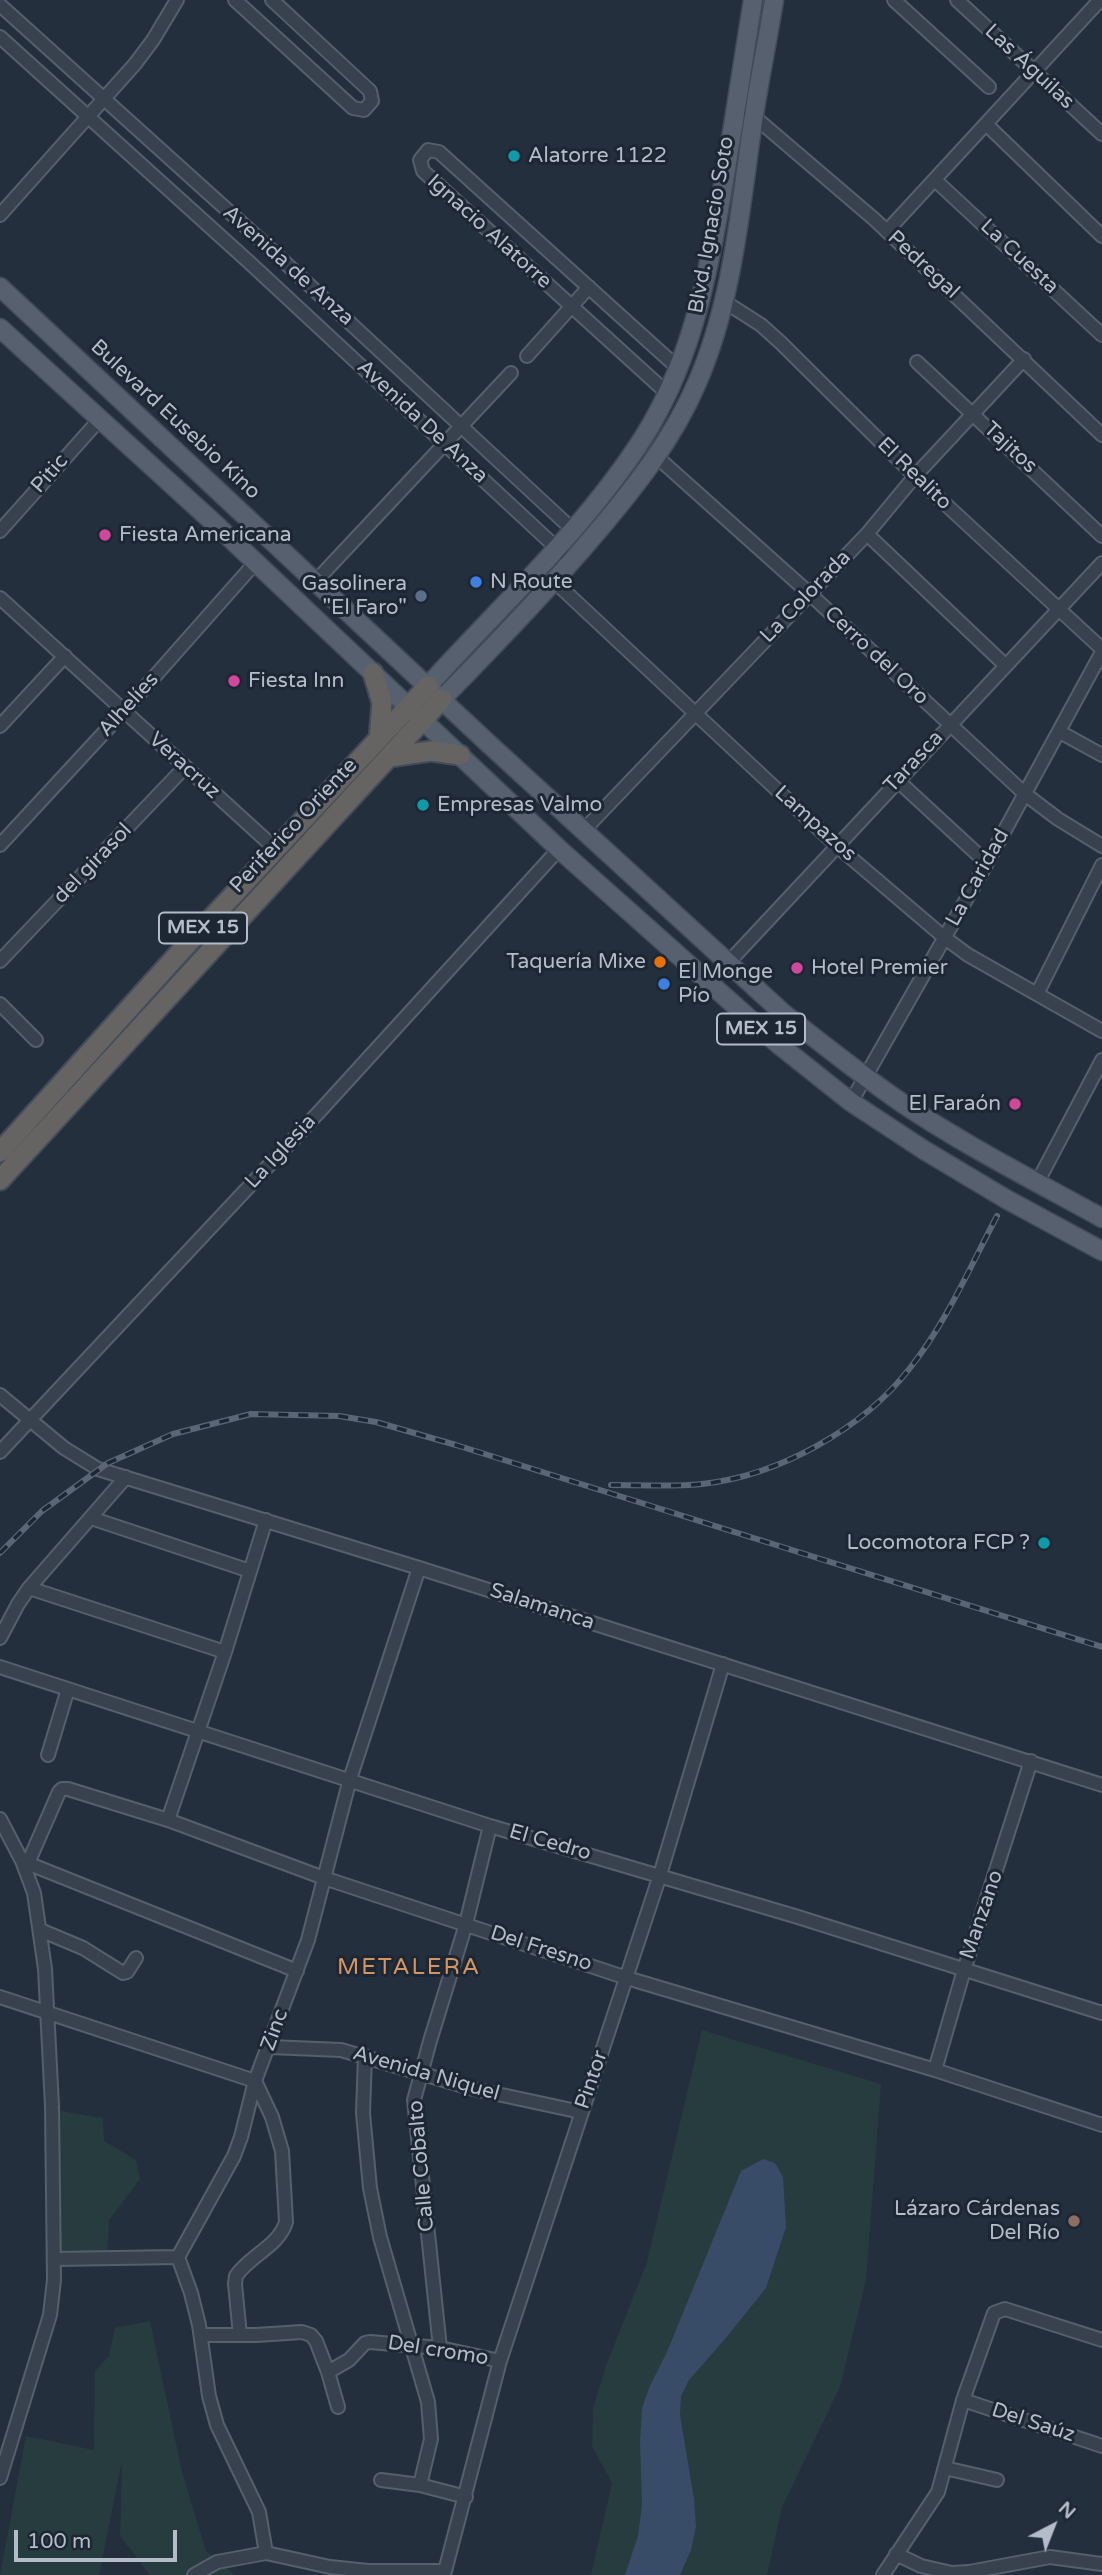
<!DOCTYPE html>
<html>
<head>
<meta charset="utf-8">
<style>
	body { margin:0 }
	#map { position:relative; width:1102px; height:2575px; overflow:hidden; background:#242f3e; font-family:"Varela Round",sans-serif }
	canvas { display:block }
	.north { position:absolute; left:1018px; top:2491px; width:70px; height:70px; -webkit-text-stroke:5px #1d2633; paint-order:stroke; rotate:42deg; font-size:19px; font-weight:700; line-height:28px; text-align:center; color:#b4bcc9 }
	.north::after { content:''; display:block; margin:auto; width:24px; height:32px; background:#b4bcc9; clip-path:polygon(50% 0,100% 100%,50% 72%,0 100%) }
	.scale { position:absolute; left:14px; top:2530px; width:163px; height:32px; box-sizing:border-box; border:4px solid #b4bcc9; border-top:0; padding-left:9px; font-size:21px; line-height:24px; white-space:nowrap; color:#b4bcc9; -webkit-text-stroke:5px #1d2633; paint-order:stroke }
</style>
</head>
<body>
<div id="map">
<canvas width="1102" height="2575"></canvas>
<div class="north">N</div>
<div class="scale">100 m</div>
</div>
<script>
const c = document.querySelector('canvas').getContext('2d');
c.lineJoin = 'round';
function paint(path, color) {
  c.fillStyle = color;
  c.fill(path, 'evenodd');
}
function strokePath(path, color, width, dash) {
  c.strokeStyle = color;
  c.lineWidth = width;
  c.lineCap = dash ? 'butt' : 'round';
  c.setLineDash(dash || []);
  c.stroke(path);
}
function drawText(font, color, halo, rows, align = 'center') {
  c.font = font + ' "Varela Round",sans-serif';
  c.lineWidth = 6;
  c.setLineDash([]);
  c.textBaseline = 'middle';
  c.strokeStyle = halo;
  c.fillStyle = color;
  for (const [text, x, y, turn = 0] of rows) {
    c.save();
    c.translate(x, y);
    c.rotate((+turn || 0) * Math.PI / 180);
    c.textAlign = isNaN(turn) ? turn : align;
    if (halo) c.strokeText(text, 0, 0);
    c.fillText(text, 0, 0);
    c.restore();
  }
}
paint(new Path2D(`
	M 702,2030 L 881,2084 L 866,2280 L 840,2387 L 782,2507 L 767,2575 L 591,2575 L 612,2483 L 592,2446 L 593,2408 L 606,2366 L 647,2262 Z
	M 60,2111 L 103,2118 L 104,2141 L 136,2160 L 140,2179 L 109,2220 L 107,2256 L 58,2256 Z
	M 150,2321 L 182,2472 L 206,2551 L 236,2575 L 150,2575 L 120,2536 L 122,2461 L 99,2575 L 0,2575 L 26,2436 L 94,2450 L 95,2371 L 109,2356 L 115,2328 Z`), '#263c3f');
paint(new Path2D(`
	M 763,2159 L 775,2163 L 783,2177 L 786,2227 L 766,2288 L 725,2339 L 689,2380 L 681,2396 L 680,2415 L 694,2499 L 696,2527 L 691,2550 L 680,2575 L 625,2575 L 638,2536 L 642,2505 L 640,2442 L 642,2408 L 650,2386 L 667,2352 L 741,2171 Z`), '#394c67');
const minor = new Path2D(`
	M 235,0 L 353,108 L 364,110 L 372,101 L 370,91 L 272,0
	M 894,0 L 989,87
	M 957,0 L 1102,134
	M 0,5 L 266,245 L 573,530
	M 0,37 L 250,263 L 562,553
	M 737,102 L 874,219 L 1102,435
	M 986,124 L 1102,236
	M 935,180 L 1102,335
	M 0,215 L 135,64 L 153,40 L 177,0
	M 887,231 L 1100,0
	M 725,302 L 761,325 L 781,343 L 915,476 L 1102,649
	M 527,356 L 589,287
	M 917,362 L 1102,536
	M 667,393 L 423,171 L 420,160 L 428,150 L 439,152 L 678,368
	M 657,457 L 810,594 L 1025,794 L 1058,819 L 1102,846
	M 0,531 L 100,419
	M 867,534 L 1005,665
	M 315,582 L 511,373
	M 555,582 L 837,846 L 945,938 L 968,955 L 1102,1031
	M 0,598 L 279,852
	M 0,726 L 65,656
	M 1060,732 L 1102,755
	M 897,780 L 987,863
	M 583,831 L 867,534 L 915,476 L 1024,359
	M 0,845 L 124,711 L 255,563
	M 0,961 L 185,767
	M 728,963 L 1102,563
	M 1037,994 L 1102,865
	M 0,1004 L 36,1040
	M 851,1102 L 987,863 L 1102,652
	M 1037,1183 L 1102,1060
	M 0,1395 L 64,1448 L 98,1469 L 419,1568 L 1102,1785
	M 0,1452 L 319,1112 L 559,849
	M 91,1518 L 250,1571
	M 29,1588 L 225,1652
	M 0,1638 L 18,1604 L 29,1588 L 126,1477
	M 0,1667 L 490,1826 L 798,1917 L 1102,2013
	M 48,1755 L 68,1689
	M 0,1819 L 22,1861 L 297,1971
	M 168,1820 L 225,1652 L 266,1520
	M 28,1863 L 59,1792 L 62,1789 L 68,1789 L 168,1820 L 324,1878 L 627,1978 L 935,2070 L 1102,2125
	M 40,1930 L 83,1948 L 123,1973 L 127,1972 L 136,1958
	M 0,1997 L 255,2081 L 272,2117 L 282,2151 L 286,2222 C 279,2246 249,2256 236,2276 L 235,2284 L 240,2335
	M 270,2047 L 341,2050 L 474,2089 L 581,2112
	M 365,2056 L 363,2113 L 370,2188 L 380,2237 L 428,2402 L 431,2439 L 420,2485 L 466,2497
	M 935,2070 L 964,1970 L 1031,1761
	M 54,2259 L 178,2257
	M 201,2335 L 256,2335 L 302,2332 L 311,2335 L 316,2341 L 328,2372 L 349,2360 L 365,2343 L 370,2342 L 440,2348 L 500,2361
	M 440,2348 L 414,2100 L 430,2041 L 466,1924 L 490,1826
	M 328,2372 L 338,2407
	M 963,2400 L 1102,2446
	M 945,2468 L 997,2480
	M 0,2478 L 50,2315 L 54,2280 L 52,2106 L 45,1969 L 34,1893 L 22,1861
	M 381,2480 L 420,2485
	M 266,2553 L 259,2512 L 217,2425 L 209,2396 L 199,2325 L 191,2293 L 178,2257 L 234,2156 L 241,2137 L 255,2081 L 308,1940 L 350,1779 L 419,1568
	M 896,2554 L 921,2566 L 952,2573 L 969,2572 L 1050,2557 L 1102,2564
	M 194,2575 L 217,2562 L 266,2553 L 330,2567 L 368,2571 L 445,2571 L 500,2361 L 660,1875 L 723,1664
	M 883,2575 L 938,2492 L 963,2400 L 994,2313 L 1005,2309 L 1102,2340`);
const primary = new Path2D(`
	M 0,287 L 490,745 L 783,1013 C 822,1044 861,1075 902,1103 C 966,1146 1035,1181 1102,1218
	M 0,328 L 214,523 L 559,849 L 778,1044 L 851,1102 L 924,1150 L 1006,1199 L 1102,1251
	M 428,686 C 501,605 584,530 643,438 C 688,367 706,286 720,204 C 732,136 742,68 753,0
	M 442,699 C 495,645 548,590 597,532 C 636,486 673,439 697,383 C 734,298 740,206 754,115 C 760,76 768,38 774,0`);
const trunk = new Path2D(`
	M 373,673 L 382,703 L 379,738
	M 389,757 L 431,751 L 460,755
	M 0,1152 L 181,951 L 428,686
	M 0,1180 L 442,699`);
strokePath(minor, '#565f6c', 16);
strokePath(primary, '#414a57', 21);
strokePath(trunk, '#434c59', 23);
strokePath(minor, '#38414e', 12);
strokePath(primary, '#56606e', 18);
strokePath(trunk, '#656462', 19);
const rail = new Path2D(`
	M 611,1485 C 641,1485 672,1487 702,1484 C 778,1476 863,1429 910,1368 C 946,1323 970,1267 997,1216
	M 0,1553 L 42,1511 L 108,1463 L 173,1434 L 251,1414 L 339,1416 L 376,1422 L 456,1445 L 1102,1647`);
strokePath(rail, '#5a6575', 6);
strokePath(rail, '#1d2633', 3.5, [10]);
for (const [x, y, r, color] of [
	[514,156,7,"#0f9aa8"],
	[105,535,7,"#d1479c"],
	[476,582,7,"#3f7fe0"],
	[421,596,7,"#5c6f8a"],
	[234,681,7,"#d1479c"],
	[423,805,7,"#0f9aa8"],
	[660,962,7,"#e8710a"],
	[797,968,7,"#d1479c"],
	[664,984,7,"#3f7fe0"],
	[1015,1104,7,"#d1479c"],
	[1044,1543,7,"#0f9aa8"],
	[1074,2221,7,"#8d6e63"]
]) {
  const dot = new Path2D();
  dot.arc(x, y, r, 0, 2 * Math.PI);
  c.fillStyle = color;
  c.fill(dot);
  strokePath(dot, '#1d2633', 2.5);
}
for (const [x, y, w] of [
	[203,928,88],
	[761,1029,88]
]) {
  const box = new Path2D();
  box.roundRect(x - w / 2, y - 15.5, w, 31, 5);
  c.fillStyle = '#1d2633';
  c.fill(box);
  strokePath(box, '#b4bcc9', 2);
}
drawText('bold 19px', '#b4bcc9', null, [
	["MEX 15",203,928],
	["MEX 15",761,1029]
]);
drawText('21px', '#b4bcc9', '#1d2633', [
	["Las Águilas",1029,67,43],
	["Blvd. Ignacio Soto",712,225,-80],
	["Ignacio Alatorre",489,232,42],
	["La Cuesta",1019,257,43],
	["Pedregal",923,265,43],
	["Avenida de Anza",288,266,42],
	["Bulevard Eusebio Kino",175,420,43],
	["Avenida De Anza",422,422,43],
	["Tajitos",1010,448,43],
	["Pitic",50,474,-49],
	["El Realito",914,474,44],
	["La Colorada",806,597,-46],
	["Cerro del Oro",876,656,43],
	["Alhelíes",129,705,-48],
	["Tarasca",914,762,-47],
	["Veracruz",184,766,42],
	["Lampazos",815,824,42],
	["Periferico Oriente",294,826,-47],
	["del girasol",93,864,-46],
	["La Caridad",978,878,-61],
	["La Iglesia",281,1152,-47],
	["Salamanca",542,1607,18],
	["El Cedro",550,1843,16],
	["Manzano",982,1915,-71],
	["Del Fresno",541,1949,18],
	["Zinc",275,2030,-70],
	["Avenida Niquel",426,2074,16],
	["Pintor",592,2080,-71],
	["Calle Cobalto",422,2166,-95],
	["Del cromo",438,2351,9],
	["Del Saúz",1033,2423,18]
]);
drawText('21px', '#b4bcc9', '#1d2633', [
	["Alatorre 1122",528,156],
	["Fiesta Americana",119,535],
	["N Route",490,582],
	["Gasolinera",407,584,"right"],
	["\"El Faro\"",407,608,"right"],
	["Fiesta Inn",248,681],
	["Empresas Valmo",437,805],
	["Taquería Mixe",646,962,"right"],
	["Hotel Premier",811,968],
	["El Monge",678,972],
	["Pío",678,996],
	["El Faraón",1001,1104,"right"],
	["Locomotora FCP ?",1030,1543,"right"],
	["Lázaro Cárdenas",1060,2209,"right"],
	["Del Río",1060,2233,"right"]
], 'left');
c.letterSpacing = '2px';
drawText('23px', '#d59563', '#1d2633', [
	["METALERA",409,1968]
]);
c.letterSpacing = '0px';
</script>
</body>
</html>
